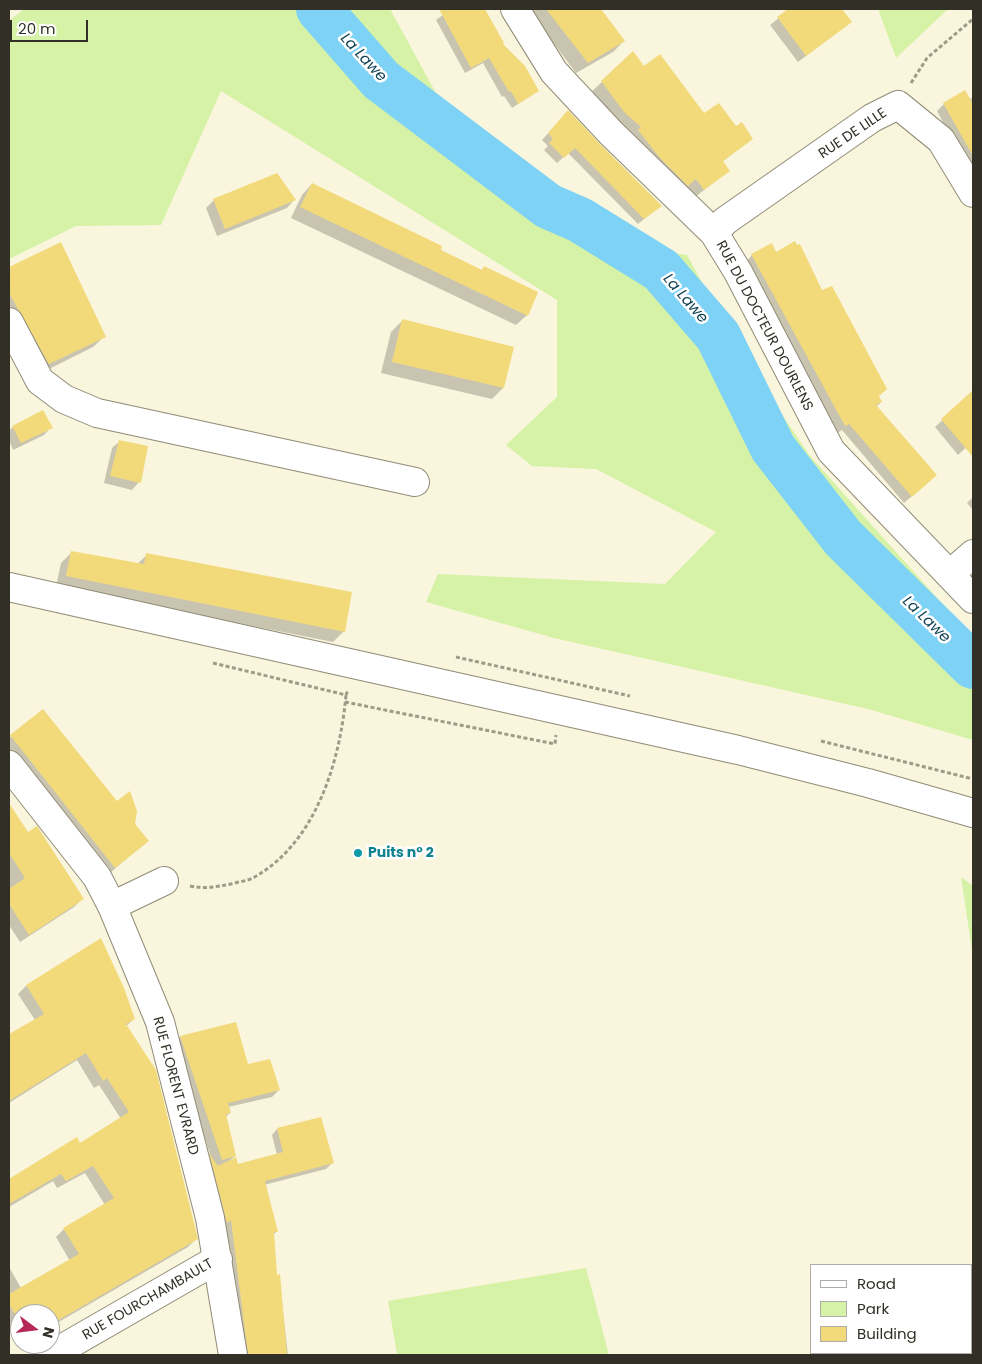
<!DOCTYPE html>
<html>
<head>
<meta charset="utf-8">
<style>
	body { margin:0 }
	#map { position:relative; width:982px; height:1364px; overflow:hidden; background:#faf5dd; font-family:Poppins,sans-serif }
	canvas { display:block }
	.frame { position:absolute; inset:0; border:10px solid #312f26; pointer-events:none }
	.legend { position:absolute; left:810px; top:1264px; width:162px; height:90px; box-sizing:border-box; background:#fff; border:1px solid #adaca8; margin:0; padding:6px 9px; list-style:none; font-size:15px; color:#312f26 }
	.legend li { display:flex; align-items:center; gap:10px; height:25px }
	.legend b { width:25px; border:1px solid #adaca8 }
	.north { position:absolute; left:10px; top:1304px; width:50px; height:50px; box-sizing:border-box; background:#fff; border:1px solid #adaca8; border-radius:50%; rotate:105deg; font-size:14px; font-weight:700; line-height:20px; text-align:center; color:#312f26 }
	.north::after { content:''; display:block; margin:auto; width:18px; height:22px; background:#b6285a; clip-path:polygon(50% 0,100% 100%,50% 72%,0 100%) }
	.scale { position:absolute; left:10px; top:20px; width:78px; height:22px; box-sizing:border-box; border:2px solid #312f26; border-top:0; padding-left:6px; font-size:15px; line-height:18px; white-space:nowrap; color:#312f26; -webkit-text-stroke:4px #fff; paint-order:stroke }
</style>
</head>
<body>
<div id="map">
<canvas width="982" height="1364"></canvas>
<div class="frame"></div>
<ul class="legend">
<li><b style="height:6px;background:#fff"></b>Road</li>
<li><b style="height:14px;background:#d6f2a7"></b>Park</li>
<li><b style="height:14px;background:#f2da7a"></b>Building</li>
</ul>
<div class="north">N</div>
<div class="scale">20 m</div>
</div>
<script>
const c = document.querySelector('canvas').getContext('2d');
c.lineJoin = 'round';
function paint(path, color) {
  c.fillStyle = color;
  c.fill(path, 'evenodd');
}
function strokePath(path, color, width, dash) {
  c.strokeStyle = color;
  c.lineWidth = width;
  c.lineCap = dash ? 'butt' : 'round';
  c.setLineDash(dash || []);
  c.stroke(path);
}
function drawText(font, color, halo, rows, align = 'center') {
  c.font = font + ' Poppins,sans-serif';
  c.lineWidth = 5;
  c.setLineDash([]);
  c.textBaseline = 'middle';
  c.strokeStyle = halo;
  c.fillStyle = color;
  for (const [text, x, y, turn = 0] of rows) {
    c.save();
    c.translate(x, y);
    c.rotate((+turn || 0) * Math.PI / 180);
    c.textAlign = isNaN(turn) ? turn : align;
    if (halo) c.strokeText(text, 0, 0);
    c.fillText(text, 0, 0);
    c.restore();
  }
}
paint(new Path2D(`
	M 24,9 L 341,9 L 343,12 L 352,9 L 390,9 L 443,106 L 555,234 L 687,255 L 747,363 L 810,456 L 973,638 L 973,740 L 868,709 L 554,638 L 426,602 L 438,574 L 665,584 L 716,532 L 596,469 L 532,466 L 506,445 L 557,397 L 557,300 L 221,91 L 161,225 L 76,226 L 9,259 L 9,21 Z
	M 878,9 L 948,9 L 896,58 Z
	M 961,877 L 973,886 L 973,957 Z
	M 586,1268 L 609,1355 L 397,1355 L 388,1301 Z`), '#d6f2a7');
paint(new Path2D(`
	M 446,9 L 484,9 L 503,42 L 501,44 L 538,91 L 512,108 L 504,96 L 502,97 L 483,63 L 465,73 L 436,20 L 447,12 Z
	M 528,9 L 600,9 L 624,41 L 613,52 L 576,73 Z
	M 790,9 L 841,9 L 851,22 L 798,62 L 770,25 Z
	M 644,68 L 704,115 L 736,128 L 752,139 L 722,162 L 728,171 L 694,198 L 615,121 L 592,91 L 602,82 Z
	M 973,98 L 973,177 L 937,111 L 944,104 Z
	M 562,118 L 660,206 L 638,224 L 568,153 L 557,163 L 544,150 L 548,146 L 542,140 Z
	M 312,184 L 439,251 L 481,271 L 484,267 L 527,315 L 516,325 L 291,218 L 302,195 Z
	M 214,200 L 294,200 L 287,208 L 217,236 L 206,208 Z
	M 60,243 L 105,336 L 93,347 L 37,375 L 9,323 L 9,268 Z
	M 775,254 L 822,292 L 881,402 L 876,407 L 928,482 L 904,503 L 842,430 L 837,433 L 745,263 L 752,255 Z
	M 402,321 L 513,348 L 503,388 L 492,399 L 381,373 L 391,332 Z
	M 968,396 L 973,402 L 973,441 L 958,455 L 935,427 Z
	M 13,427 L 51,427 L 44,435 L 13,450 L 9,440 L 9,431 Z
	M 120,441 L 139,482 L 132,490 L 104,483 L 112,448 Z
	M 973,497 L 973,510 L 967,503 Z
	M 72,552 L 137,564 L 147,555 L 344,631 L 333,642 L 56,587 L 61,563 Z
	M 11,736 L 134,824 L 147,841 L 103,879 L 9,759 L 9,739 Z
	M 9,806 L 28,833 L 82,899 L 74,907 L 20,942 L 9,925 Z
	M 101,940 L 134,1019 L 126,1026 L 196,1239 L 188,1247 L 50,1327 L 50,1314 L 20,1314 L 20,1345 L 9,1325 L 9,1267 L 21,1288 L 70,1261 L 56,1237 L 64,1229 L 105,1205 L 85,1173 L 57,1188 L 53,1181 L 9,1207 L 9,1181 L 77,1139 L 80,1145 L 121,1119 L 99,1085 L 94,1088 L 77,1060 L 9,1103 L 9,1036 L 35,1020 L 18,994 L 26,986 Z
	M 235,1023 L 247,1066 L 279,1090 L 272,1097 L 228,1107 L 230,1113 L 225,1117 L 235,1156 L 228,1162 L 237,1165 L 277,1155 L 272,1135 L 277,1129 L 332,1163 L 326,1169 L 264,1185 L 277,1231 L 273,1235 L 276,1276 L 279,1276 L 288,1355 L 243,1355 L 225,1225 L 221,1227 L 204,1160 L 210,1154 L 173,1044 L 180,1037 Z`), '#0003');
strokePath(new Path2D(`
	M 319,9 L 381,80 L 548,206 L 580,220 L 661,270 L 718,336 L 773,448 L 843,538 L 973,666`), '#7ed2f5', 46);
paint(new Path2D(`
	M 439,9 L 485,9 L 504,43 L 503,44 L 525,66 L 539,91 L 518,104 L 511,91 L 509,92 L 489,58 L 471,68 Z
	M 546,9 L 601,9 L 625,41 L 588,63 Z
	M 788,9 L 842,9 L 852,22 L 806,56 L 777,17 Z
	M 633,51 L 644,66 L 660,54 L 704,113 L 719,103 L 736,126 L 742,122 L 753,139 L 723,161 L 730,171 L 704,190 L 696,179 L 688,186 L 660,158 L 638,130 L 641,127 L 624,112 L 601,81 Z
	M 965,90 L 973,104 L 973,156 L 943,103 Z
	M 568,110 L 600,144 L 662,206 L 644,219 L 575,148 L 564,158 L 549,143 L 553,139 L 548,133 Z
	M 277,173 L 296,200 L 225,229 L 213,199 Z
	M 312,183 L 442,246 L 441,250 L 482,270 L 484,266 L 538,292 L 528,316 L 300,207 Z
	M 795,241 L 797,245 L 800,244 L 822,290 L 832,286 L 887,389 L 879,396 L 882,402 L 876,405 L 937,475 L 912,497 L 849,424 L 845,426 L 751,254 L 772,243 L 776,252 Z
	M 61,242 L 106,337 L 49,364 L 9,293 L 9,267 Z
	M 402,319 L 514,347 L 504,388 L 392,362 Z
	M 973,390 L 973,457 L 941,419 Z
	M 43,410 L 53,428 L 21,443 L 12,426 Z
	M 119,440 L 148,446 L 141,483 L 110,476 Z
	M 71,551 L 144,564 L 146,553 L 352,592 L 345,632 L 66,576 Z
	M 43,709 L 117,801 L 130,791 L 137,811 L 135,824 L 149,841 L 115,868 L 10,735 Z
	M 9,803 L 28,832 L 37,826 L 84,899 L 29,935 L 9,904 L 9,889 L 25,878 L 9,853 Z
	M 101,938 L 124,988 L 135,1019 L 126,1024 L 156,1070 L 198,1239 L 50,1325 L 50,1314 L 20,1314 L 20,1323 L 9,1304 L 9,1294 L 79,1254 L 63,1228 L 114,1198 L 93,1166 L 66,1181 L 61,1174 L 9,1204 L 9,1179 L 77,1137 L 80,1143 L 129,1112 L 107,1078 L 103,1081 L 86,1053 L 9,1101 L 9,1034 L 44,1014 L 26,985 Z
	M 236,1022 L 248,1064 L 270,1059 L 280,1090 L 228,1103 L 231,1113 L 226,1114 L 236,1156 L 222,1160 L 180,1036 Z
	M 321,1117 L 334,1163 L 265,1181 L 278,1232 L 274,1232 L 277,1275 L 280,1274 L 287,1355 L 248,1355 L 231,1220 L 227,1223 L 209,1153 L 218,1166 L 236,1157 L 238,1164 L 283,1152 L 277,1128 Z`), '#f2da7a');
const minor = new Path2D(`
	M 515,9 L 554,72 L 611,133 L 714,233 L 738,272 L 831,451 L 973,599
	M 714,233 L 725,221 L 872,118 L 898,105 L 941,140 L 973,193
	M 9,322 L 40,381 L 64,399 L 97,413 L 415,482
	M 950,574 L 973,554
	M 9,587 L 738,750 L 868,783 L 973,813
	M 9,765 L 97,877 L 112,906 L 160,1022 L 210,1218 L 233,1355
	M 112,906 L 164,881
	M 51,1355 L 218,1259`);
strokePath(minor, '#908b76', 30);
strokePath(new Path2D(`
	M 911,83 L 927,58 L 973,19
	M 456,657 L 630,696
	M 213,663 L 346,695 L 348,690
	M 345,702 L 555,744 L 556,735
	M 821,741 L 973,779
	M 190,886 C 205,889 215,887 231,884 C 237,882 247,881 253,878 C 316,843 340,762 346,695`), '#9e9b89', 3, [4, 2.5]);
strokePath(minor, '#fff', 28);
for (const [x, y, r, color] of [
	[358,853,5,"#0f9aa8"]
]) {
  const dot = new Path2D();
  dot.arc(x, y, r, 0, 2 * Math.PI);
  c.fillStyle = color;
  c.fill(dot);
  strokePath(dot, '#fff', 2);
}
drawText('14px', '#312f26', '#fff', [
	["RUE DE LILLE",853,134,-34],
	["RUE DU DOCTEUR DOURLENS",764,326,62],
	["RUE FLORENT EVRARD",175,1086,75],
	["RUE FOURCHAMBAULT",148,1300,-30]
]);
drawText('bold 14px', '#0d838f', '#fff', [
	["Puits n° 2",368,853]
], 'left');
drawText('italic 15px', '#124355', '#fff', [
	["La Lawe",363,58,47],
	["La Lawe",685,299,49],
	["La Lawe",926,620,44]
]);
</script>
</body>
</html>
